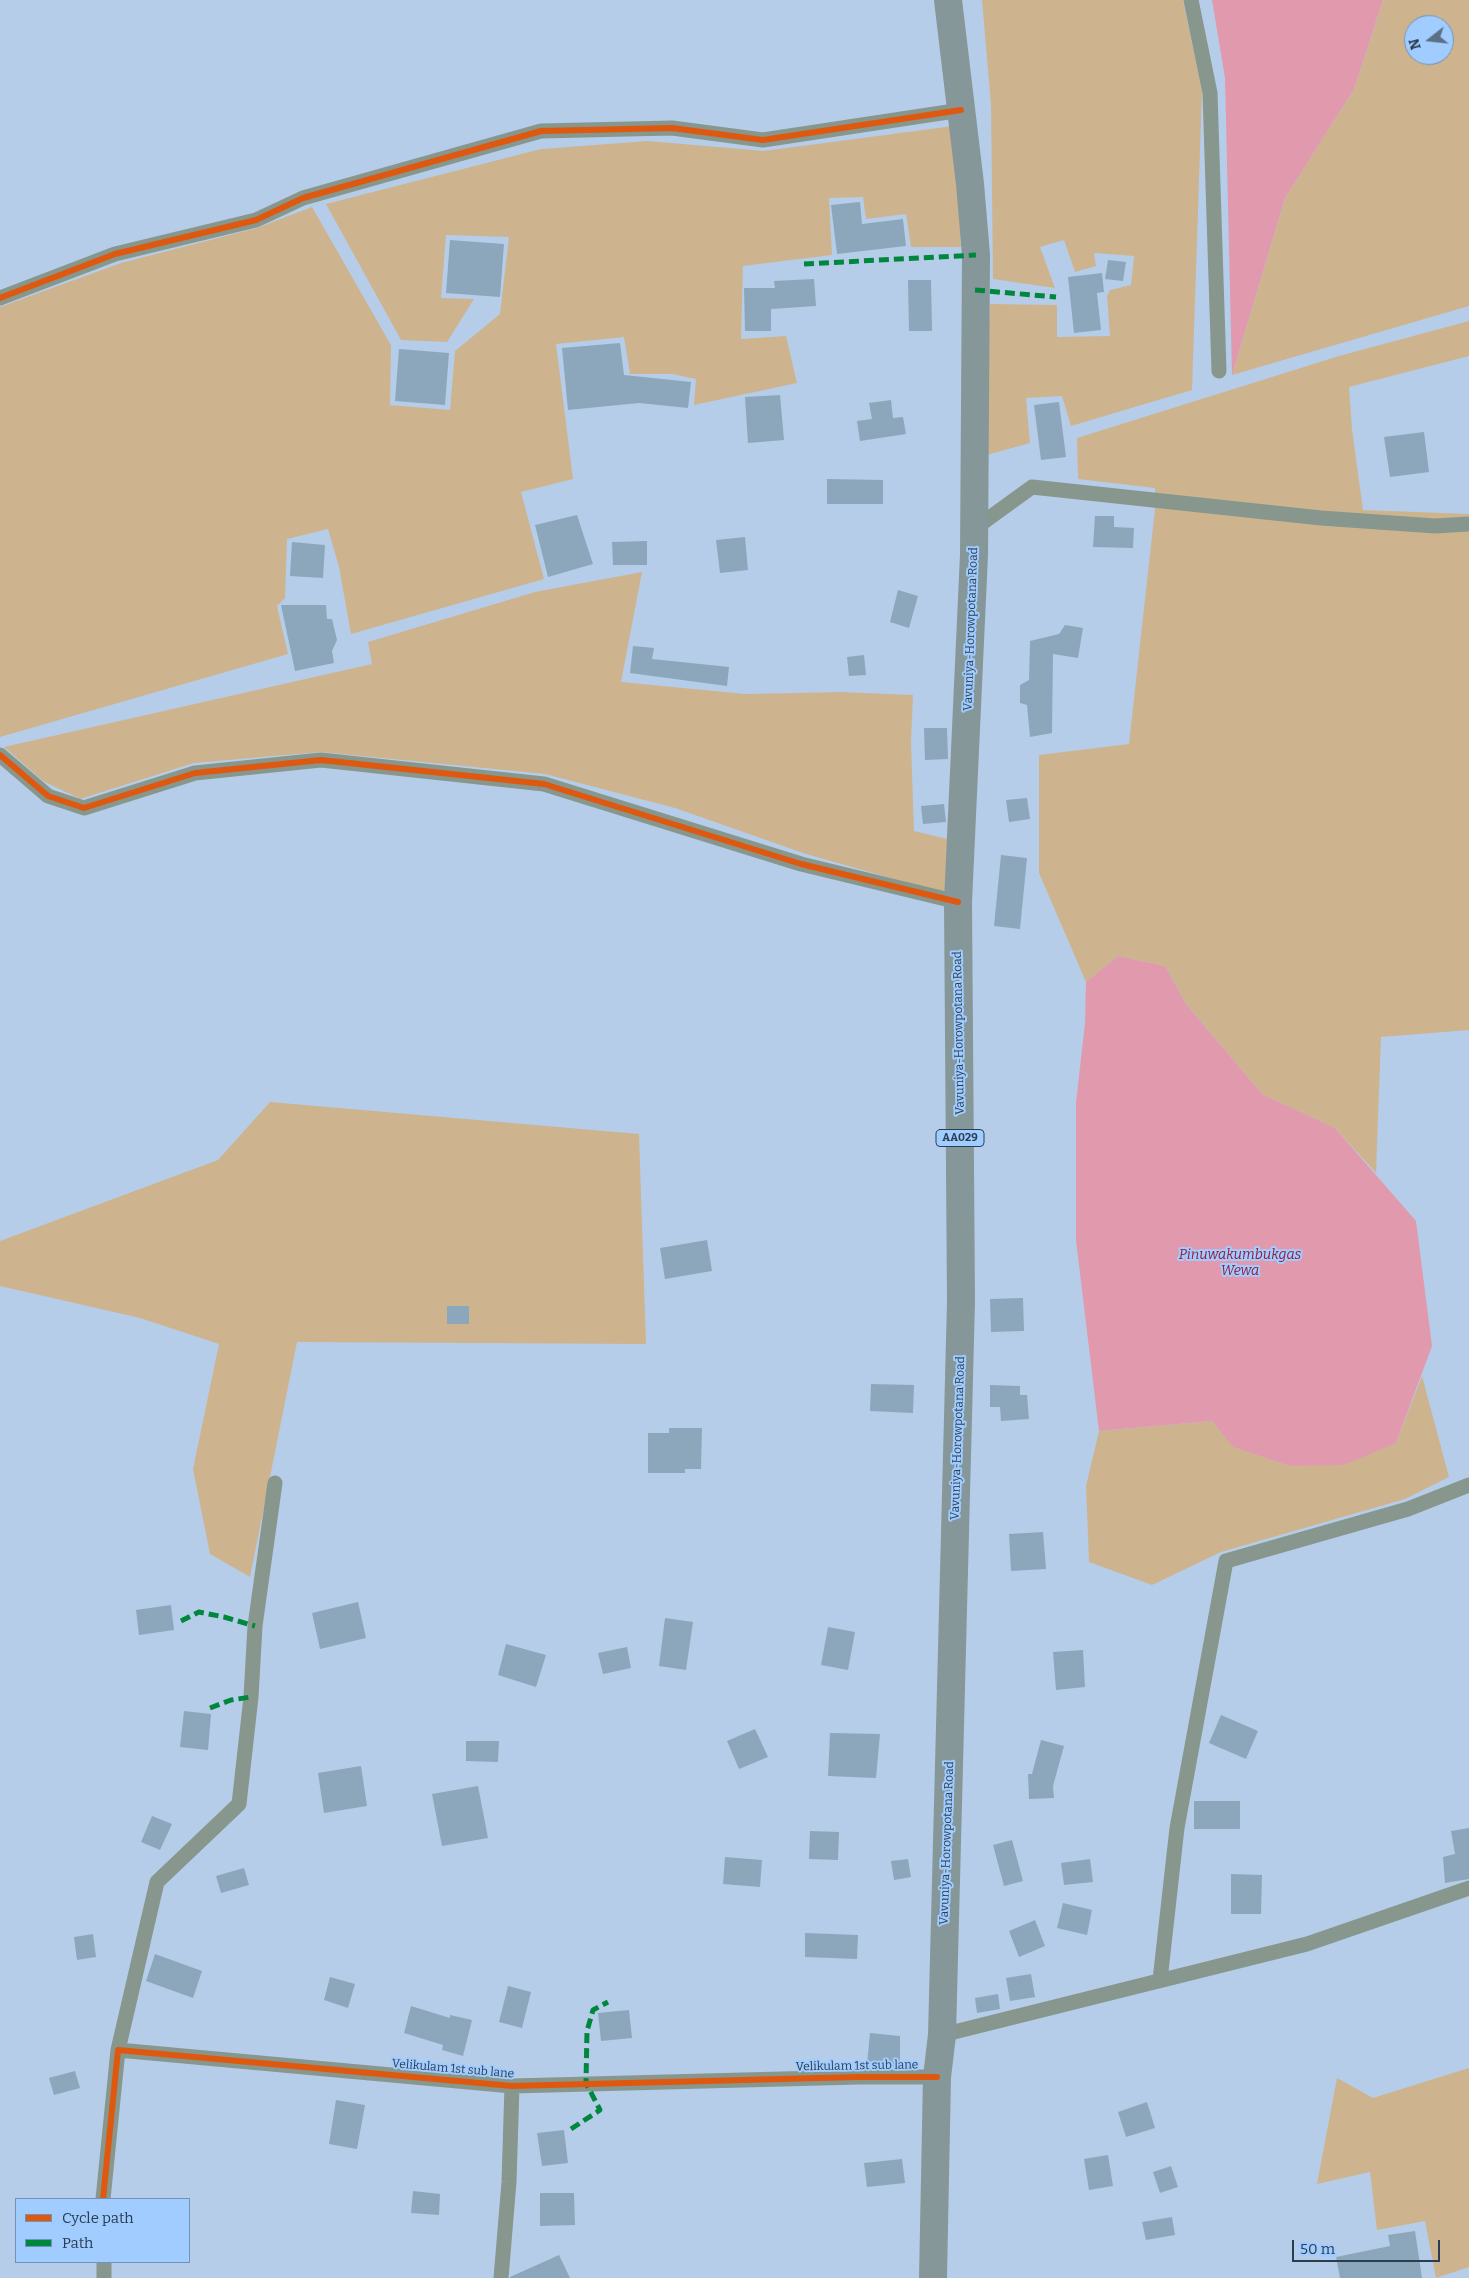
<!DOCTYPE html>
<html>
<head>
<meta charset="utf-8">
<style>
	body { margin:0 }
	#map { position:relative; width:1469px; height:2278px; overflow:hidden; background:#b6cde9; font-family:Bitter,serif }
	canvas { display:block }
	.legend { position:absolute; left:15px; top:2198px; width:175px; height:65px; box-sizing:border-box; background:#a0ccff; border:1px solid #7193b9; margin:0; padding:6px 9px; list-style:none; font-size:15px; color:#2b3d51 }
	.legend li { display:flex; align-items:center; gap:10px; height:25px }
	.legend b { width:25px; border:1px solid #7193b9 }
	.north { position:absolute; left:1404px; top:15px; width:50px; height:50px; box-sizing:border-box; background:#a0ccff; border:1px solid #7193b9; border-radius:50%; rotate:254deg; font-size:14px; font-weight:700; line-height:20px; text-align:center; color:#2b3d51 }
	.north::after { content:''; display:block; margin:auto; width:18px; height:22px; background:#5c6f86; clip-path:polygon(50% 0,100% 100%,50% 72%,0 100%) }
	.scale { position:absolute; left:1292px; top:2240px; width:148px; height:22px; box-sizing:border-box; border:2px solid #2b3d51; border-top:0; padding-left:6px; font-size:15px; line-height:18px; white-space:nowrap; color:#2b3d51; -webkit-text-stroke:4px #a0ccff; paint-order:stroke }
</style>
</head>
<body>
<div id="map">
<canvas width="1469" height="2278"></canvas>
<ul class="legend">
<li><b style="height:6px;background:#df580f"></b>Cycle path</li>
<li><b style="height:6px;background:#00873e"></b>Path</li>
</ul>
<div class="north">N</div>
<div class="scale">50 m</div>
</div>
<script>
const c = document.querySelector('canvas').getContext('2d');
c.lineJoin = 'round';
function paint(path, color) {
  c.fillStyle = color;
  c.fill(path, 'evenodd');
}
function strokePath(path, color, width, dash) {
  c.strokeStyle = color;
  c.lineWidth = width;
  c.lineCap = dash ? 'butt' : 'round';
  c.setLineDash(dash || []);
  c.stroke(path);
}
function drawText(font, color, halo, rows, align = 'center') {
  c.font = font + ' Bitter,serif';
  c.lineWidth = 4;
  c.setLineDash([]);
  c.textBaseline = 'middle';
  c.strokeStyle = halo;
  c.fillStyle = color;
  for (const [text, x, y, turn = 0] of rows) {
    c.save();
    c.translate(x, y);
    c.rotate((+turn || 0) * Math.PI / 180);
    c.textAlign = isNaN(turn) ? turn : align;
    if (halo) c.strokeText(text, 0, 0);
    c.fillText(text, 0, 0);
    c.restore();
  }
}
paint(new Path2D(`
	M 982,0 L 1183,0 L 1202,91 L 1192,390 L 1071,426 L 1062,396 L 1026,398 L 1030,443 L 983,456 L 990,304 L 1057,305 L 1057,337 L 1110,336 L 1107,296 L 1110,290 L 1131,285 L 1134,256 L 1094,253 L 1096,266 L 1075,272 L 1064,240 L 1040,247 L 1055,288 L 993,279 L 991,105 Z
	M 1383,0 L 1469,0 L 1469,306 L 1232,375 L 1285,198 L 1354,89 ZM 1414,25 L 1444,25 L 1444,55 L 1414,55 Z
	M 953,126 L 961,247 L 911,247 L 906,214 L 866,219 L 863,197 L 829,198 L 832,255 L 743,266 L 741,339 L 786,336 L 797,383 L 694,405 L 696,379 L 672,374 L 630,374 L 624,337 L 556,344 L 573,479 L 521,492 L 544,579 L 351,634 L 339,567 L 328,529 L 287,539 L 285,598 L 277,606 L 288,654 L 0,737 L 0,307 L 121,263 L 257,228 L 312,207 L 391,345 L 390,405 L 450,410 L 455,351 L 500,314 L 509,237 L 446,235 L 441,298 L 474,299 L 447,342 L 401,340 L 326,204 L 541,149 L 648,141 L 764,151 Z
	M 1469,321 L 1469,356 L 1349,387 L 1352,429 L 1363,510 L 1469,514 L 1469,1030 L 1381,1037 L 1376,1173 L 1335,1128 L 1262,1094 L 1186,1004 L 1165,966 L 1118,956 L 1086,982 L 1039,873 L 1039,755 L 1129,744 L 1155,509 L 1155,488 L 1078,479 L 1077,438 L 1339,356 Z
	M 642,572 L 621,682 L 745,694 L 841,692 L 913,695 L 911,742 L 914,831 L 956,841 L 951,895 L 806,854 L 675,808 L 545,774 L 321,752 L 194,763 L 80,799 L 43,781 L 4,747 L 372,664 L 368,642 L 535,592 Z
	M 270,1102 L 639,1134 L 646,1344 L 297,1342 L 250,1577 L 210,1554 L 193,1469 L 219,1344 L 140,1318 L 0,1286 L 0,1241 L 218,1160 Z
	M 1422,1376 L 1449,1477 L 1405,1499 L 1221,1552 L 1152,1585 L 1089,1562 L 1086,1486 L 1099,1431 L 1212,1421 L 1234,1447 L 1290,1466 L 1396,1443 Z
	M 1469,2068 L 1469,2267 L 1436,2278 L 1425,2221 L 1377,2230 L 1370,2172 L 1317,2184 L 1337,2078 L 1373,2098 Z`), '#cdb48f');
paint(new Path2D(`
	M 1212,0 L 1383,0 L 1354,89 L 1285,198 L 1232,375 L 1225,78 Z
	M 1118,956 L 1165,966 L 1186,1004 L 1262,1094 L 1335,1128 L 1416,1221 L 1432,1346 L 1396,1443 L 1344,1465 L 1290,1466 L 1233,1447 L 1212,1421 L 1099,1431 L 1076,1240 L 1076,1103 L 1085,1023 L 1086,982 Z`), '#e099ad');
paint(new Path2D(`
	M 860,202 L 862,224 L 903,219 L 906,246 L 837,254 L 831,205 Z
	M 450,240 L 504,244 L 500,297 L 446,293 Z
	M 1108,260 L 1126,262 L 1123,281 L 1105,279 Z
	M 1102,273 L 1104,292 L 1097,293 L 1101,330 L 1074,333 L 1068,277 Z
	M 814,279 L 816,306 L 771,309 L 771,331 L 745,331 L 744,288 L 775,288 L 774,281 Z
	M 908,280 L 931,280 L 932,331 L 909,331 Z
	M 620,343 L 624,375 L 691,382 L 688,408 L 639,403 L 568,410 L 562,348 Z
	M 399,349 L 449,353 L 445,405 L 395,401 Z
	M 780,395 L 784,440 L 748,443 L 745,397 Z
	M 891,400 L 893,418 L 903,417 L 906,434 L 860,441 L 857,421 L 872,419 L 869,403 Z
	M 1059,402 L 1066,457 L 1041,460 L 1034,405 Z
	M 1424,432 L 1429,472 L 1390,477 L 1384,437 Z
	M 827,479 L 883,480 L 883,504 L 827,504 Z
	M 577,515 L 593,564 L 548,577 L 535,525 Z
	M 1095,516 L 1114,516 L 1114,527 L 1134,528 L 1133,548 L 1093,547 Z
	M 745,537 L 748,570 L 720,573 L 716,540 Z
	M 647,541 L 647,565 L 613,565 L 612,542 Z
	M 292,542 L 325,545 L 323,578 L 290,576 Z
	M 898,590 L 918,596 L 909,628 L 890,622 Z
	M 281,605 L 326,605 L 327,619 L 332,619 L 337,640 L 332,651 L 334,663 L 295,671 Z
	M 1065,625 L 1083,628 L 1078,658 L 1053,654 L 1052,733 L 1030,737 L 1027,705 L 1020,703 L 1020,685 L 1029,680 L 1030,641 L 1059,634 Z
	M 633,646 L 654,648 L 652,659 L 729,667 L 727,686 L 630,673 Z
	M 864,655 L 866,675 L 849,676 L 847,657 Z
	M 924,728 L 947,728 L 948,759 L 925,760 Z
	M 1027,798 L 1030,819 L 1009,822 L 1006,800 Z
	M 944,804 L 946,822 L 923,824 L 921,806 Z
	M 1001,855 L 1027,858 L 1020,929 L 994,926 Z
	M 707,1240 L 712,1271 L 665,1279 L 660,1248 Z
	M 1023,1298 L 1024,1331 L 991,1332 L 990,1299 Z
	M 447,1306 L 469,1306 L 469,1324 L 447,1324 Z
	M 871,1384 L 914,1385 L 913,1413 L 870,1411 Z
	M 990,1385 L 1020,1386 L 1020,1395 L 1027,1395 L 1029,1419 L 1001,1421 L 1000,1407 L 990,1407 Z
	M 669,1428 L 702,1428 L 701,1469 L 685,1469 L 685,1473 L 648,1473 L 648,1433 L 669,1433 Z
	M 1043,1532 L 1046,1569 L 1011,1571 L 1009,1534 Z
	M 358,1602 L 366,1638 L 320,1649 L 312,1613 Z
	M 171,1605 L 174,1630 L 139,1635 L 136,1610 Z
	M 665,1618 L 693,1622 L 686,1670 L 659,1666 Z
	M 828,1627 L 855,1632 L 848,1670 L 821,1665 Z
	M 506,1644 L 546,1655 L 536,1687 L 498,1675 Z
	M 627,1647 L 631,1668 L 603,1674 L 598,1653 Z
	M 1083,1650 L 1085,1687 L 1056,1690 L 1053,1652 Z
	M 184,1711 L 211,1714 L 208,1750 L 180,1747 Z
	M 1221,1715 L 1258,1731 L 1246,1759 L 1209,1743 Z
	M 755,1729 L 768,1757 L 739,1769 L 727,1741 Z
	M 830,1733 L 880,1734 L 876,1778 L 828,1776 Z
	M 1041,1740 L 1064,1746 L 1053,1786 L 1054,1798 L 1029,1799 L 1028,1774 L 1032,1774 Z
	M 466,1741 L 499,1741 L 498,1762 L 466,1761 Z
	M 361,1766 L 367,1806 L 324,1813 L 318,1773 Z
	M 478,1786 L 488,1838 L 442,1846 L 432,1794 Z
	M 1194,1801 L 1240,1801 L 1240,1829 L 1194,1829 Z
	M 152,1816 L 172,1824 L 160,1850 L 141,1842 Z
	M 1469,1828 L 1469,1879 L 1445,1883 L 1443,1857 L 1455,1854 L 1451,1831 Z
	M 810,1831 L 839,1832 L 838,1860 L 809,1859 Z
	M 1012,1840 L 1023,1881 L 1004,1886 L 993,1845 Z
	M 725,1857 L 762,1860 L 760,1887 L 723,1884 Z
	M 908,1859 L 911,1877 L 894,1880 L 891,1861 Z
	M 1090,1859 L 1093,1882 L 1064,1885 L 1061,1863 Z
	M 244,1868 L 249,1885 L 221,1893 L 216,1876 Z
	M 1231,1874 L 1262,1875 L 1261,1914 L 1231,1914 Z
	M 1063,1903 L 1092,1910 L 1087,1935 L 1057,1928 Z
	M 1035,1920 L 1045,1946 L 1019,1957 L 1009,1931 Z
	M 805,1933 L 858,1935 L 857,1959 L 805,1957 Z
	M 93,1934 L 96,1957 L 77,1960 L 74,1937 Z
	M 155,1954 L 202,1971 L 193,1998 L 146,1981 Z
	M 1031,1974 L 1035,1997 L 1010,2001 L 1006,1978 Z
	M 330,1977 L 355,1984 L 348,2008 L 324,2000 Z
	M 508,1986 L 531,1992 L 522,2028 L 499,2022 Z
	M 998,1994 L 1000,2009 L 977,2013 L 975,1998 Z
	M 411,2006 L 450,2018 L 450,2015 L 472,2020 L 463,2056 L 442,2050 L 443,2045 L 404,2033 Z
	M 629,2010 L 632,2038 L 601,2041 L 598,2013 Z
	M 870,2033 L 900,2036 L 900,2068 L 867,2064 Z
	M 75,2071 L 80,2088 L 54,2095 L 49,2078 Z
	M 336,2100 L 365,2105 L 357,2149 L 329,2144 Z
	M 1147,2102 L 1155,2128 L 1126,2137 L 1118,2112 Z
	M 564,2130 L 568,2163 L 542,2166 L 537,2133 Z
	M 1108,2155 L 1113,2186 L 1089,2190 L 1084,2159 Z
	M 902,2159 L 905,2183 L 867,2187 L 864,2163 Z
	M 1171,2166 L 1178,2187 L 1160,2193 L 1153,2172 Z
	M 413,2191 L 440,2194 L 439,2215 L 411,2213 Z
	M 540,2193 L 574,2193 L 575,2225 L 540,2226 Z
	M 1172,2217 L 1175,2235 L 1146,2240 L 1142,2222 Z
	M 1415,2231 L 1422,2278 L 1340,2278 L 1336,2257 L 1390,2246 L 1388,2235 Z
	M 559,2255 L 570,2278 L 510,2278 L 510,2277 Z`), '#8ca7bb');
strokePath(new Path2D(`
	M 1191,0 L 1210,93 L 1219,371
	M 0,298 L 115,254 L 256,220 L 303,198 L 541,131 L 672,128 L 763,140 L 961,110
	M 974,529 L 1032,487 L 1321,518 L 1435,526 L 1469,524
	M 0,755 L 48,796 L 84,808 L 195,773 L 321,760 L 544,784 L 801,864 L 958,902
	M 1160,1980 L 1177,1828 L 1226,1561 L 1408,1509 L 1469,1485
	M 942,2035 L 1307,1944 L 1469,1888
	M 118,2050 L 157,1882 L 239,1804 L 251,1697 L 255,1626 L 275,1483
	M 103,2199 L 118,2050 L 512,2086 L 859,2077 L 937,2077
	M 104,2262 L 104,2278
	M 501,2278 L 509,2182 L 512,2086`), '#87978d', 15);
strokePath(new Path2D(`
	M 933,2278 L 937,2077 L 942,2035 L 961,1301 L 958,902 L 974,555 L 976,255 L 970,184 L 948,0`), '#869799', 28);
strokePath(new Path2D(`
	M 804,264 L 976,255
	M 975,290 L 1056,297
	M 181,1621 L 199,1612 L 224,1617 L 255,1626
	M 210,1708 L 231,1700 L 251,1697
	M 571,2129 L 600,2110 L 586,2083 L 587,2031 L 593,2010 L 608,2002`), '#00873e', 5, [10, 5]);
strokePath(new Path2D(`
	M 0,298 L 115,254 L 256,220 L 303,198 L 541,131 L 672,128 L 763,140 L 961,110
	M 0,755 L 48,796 L 84,808 L 195,773 L 321,760 L 544,784 L 801,864 L 958,902
	M 103,2199 L 118,2050 L 512,2086 L 859,2077 L 937,2077`), '#df580f', 6);
for (const [x, y, w] of [
	[960,1138,48]
]) {
  const box = new Path2D();
  box.roundRect(x - w / 2, y - 8.5, w, 17, 4);
  c.fillStyle = '#a0ccff';
  c.fill(box);
  strokePath(box, '#2b3d51', 1);
}
drawText('bold 11px', '#2b3d51', null, [
	["AA029",960,1138]
]);
drawText('12px', '#2b3d51', '#a0ccff', [
	["Vavuniya-Horowpotana Road",971,629,-88],
	["Vavuniya-Horowpotana Road",959,1033,-91],
	["Vavuniya-Horowpotana Road",958,1438,-88],
	["Vavuniya-Horowpotana Road",947,1843,-88],
	["Velikulam 1st sub lane",857,2066,-1],
	["Velikulam 1st sub lane",453,2069,5]
]);
drawText('italic 14px', '#981b3c', '#a0ccff', [
	["Pinuwakumbukgas",1240,1255],
	["Wewa",1240,1271]
]);
</script>
</body>
</html>
